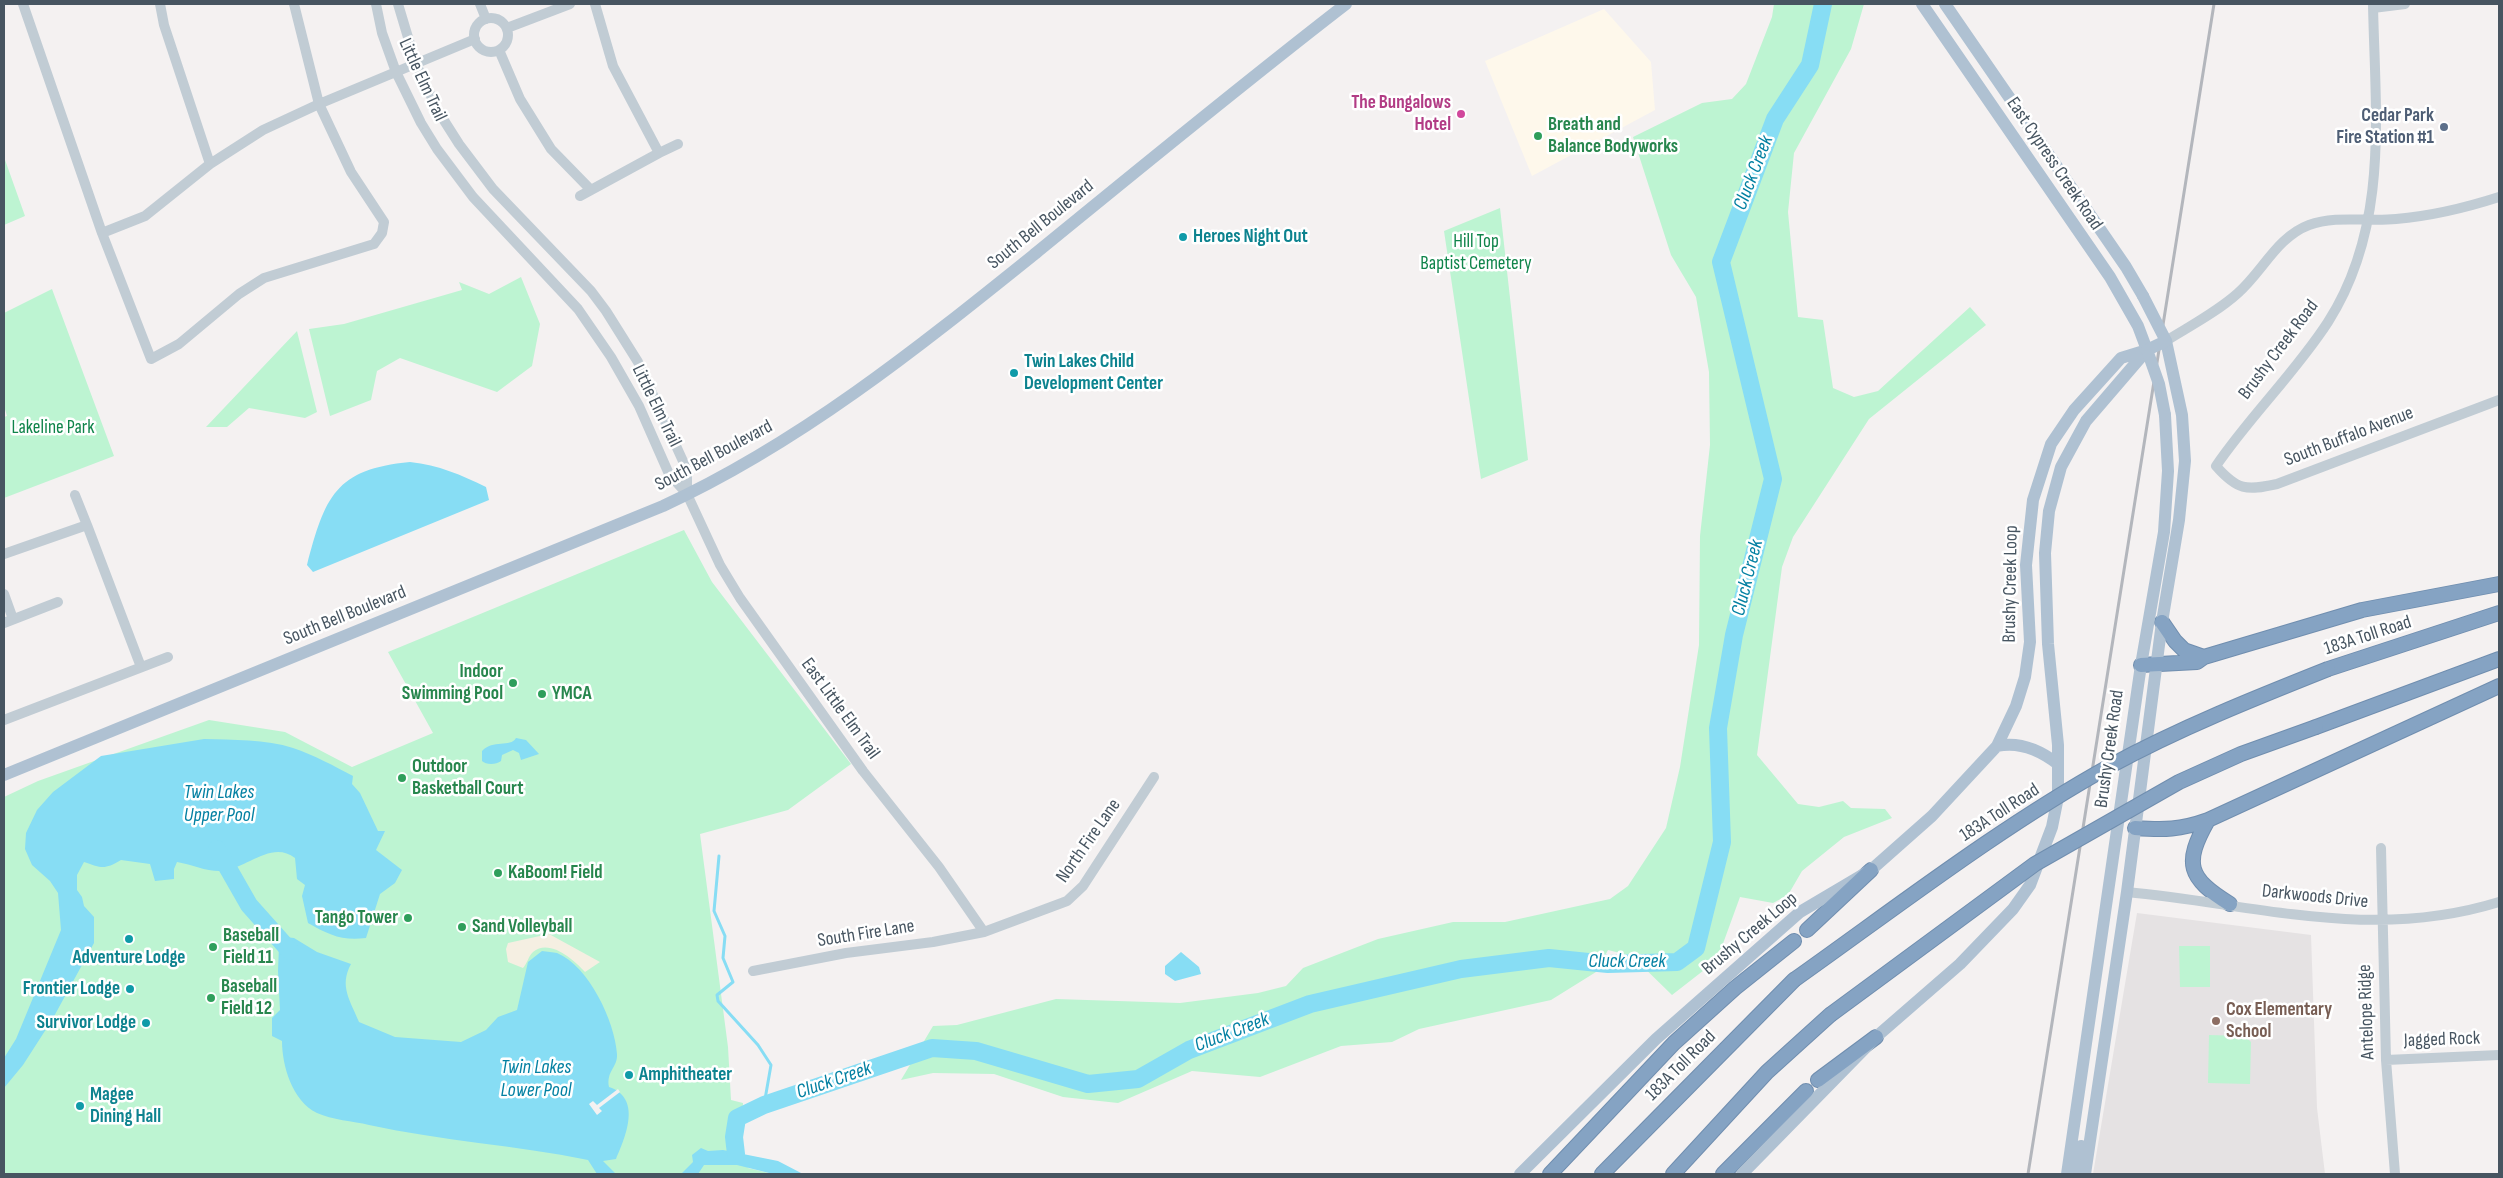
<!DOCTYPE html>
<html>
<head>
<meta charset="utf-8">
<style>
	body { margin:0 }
	#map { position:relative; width:2503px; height:1178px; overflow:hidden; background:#f4f1f1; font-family:"Sofia Sans Condensed",sans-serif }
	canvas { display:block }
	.frame { position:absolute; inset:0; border:5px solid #475561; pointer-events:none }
</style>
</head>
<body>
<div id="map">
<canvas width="2503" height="1178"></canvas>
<div class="frame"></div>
</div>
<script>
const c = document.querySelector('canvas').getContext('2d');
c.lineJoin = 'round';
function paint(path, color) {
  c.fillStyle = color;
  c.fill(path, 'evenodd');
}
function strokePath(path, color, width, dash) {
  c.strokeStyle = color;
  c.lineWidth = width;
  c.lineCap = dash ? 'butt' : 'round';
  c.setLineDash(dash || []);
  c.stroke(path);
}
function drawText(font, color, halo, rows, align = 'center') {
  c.font = font + ' "Sofia Sans Condensed",sans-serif';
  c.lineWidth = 5;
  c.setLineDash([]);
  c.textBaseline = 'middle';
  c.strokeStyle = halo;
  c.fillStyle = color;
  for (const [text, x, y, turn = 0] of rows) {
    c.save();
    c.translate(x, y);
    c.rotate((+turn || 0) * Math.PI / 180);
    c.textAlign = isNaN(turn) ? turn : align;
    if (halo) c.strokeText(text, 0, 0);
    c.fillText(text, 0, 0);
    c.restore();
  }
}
paint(new Path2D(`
	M 1604,9 L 1651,62 L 1655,110 L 1532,176 L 1485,61 Z`), '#fef8eb');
paint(new Path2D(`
	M 2137,913 L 2311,935 L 2317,1108 L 2325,1174 L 2093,1174 Z`), '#e5e2e3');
paint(new Path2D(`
	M 1774,4 L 1864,4 L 1851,49 L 1794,153 L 1788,212 L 1798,317 L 1823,320 L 1833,388 L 1854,397 L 1878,391 L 1970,307 L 1986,325 L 1869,419 L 1793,537 L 1782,567 L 1757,755 L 1798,804 L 1819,807 L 1843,801 L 1851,808 L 1885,809 L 1892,818 L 1844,837 L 1802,871 L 1788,895 L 1773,903 L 1740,897 L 1717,960 L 1672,995 L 1632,956 L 1608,950 L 1596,972 L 1551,1000 L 1419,1029 L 1392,1042 L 1341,1046 L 1260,1077 L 1192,1071 L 1118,1103 L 1063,1097 L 994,1074 L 933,1073 L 901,1080 L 933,1026 L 957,1025 L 1056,999 L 1180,1003 L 1258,993 L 1286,986 L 1303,968 L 1378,939 L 1453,922 L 1505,922 L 1610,899 L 1628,886 L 1666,828 L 1680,767 L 1699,645 L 1700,536 L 1710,445 L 1709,372 L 1696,297 L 1671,255 L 1633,137 L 1702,103 L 1732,99 L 1746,84 L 1772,17 Z
	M 4,157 L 25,216 L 4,225 Z
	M 1500,208 L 1528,460 L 1481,479 L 1444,231 Z
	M 521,277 L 540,324 L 532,366 L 497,392 L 400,358 L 377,371 L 371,400 L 330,416 L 309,329 L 344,324 L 462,290 L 459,282 L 489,294 Z
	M 52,289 L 114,456 L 4,498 L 4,417 L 7,416 L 4,406 L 4,313 Z
	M 297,331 L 317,412 L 305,418 L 249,408 L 227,427 L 206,427 Z
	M 684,530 L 712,582 L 851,764 L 788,810 L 700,834 L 728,1047 L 731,1100 L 743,1103 L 741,1154 L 748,1168 L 773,1174 L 4,1174 L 4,797 L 38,781 L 209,720 L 285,732 L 352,767 L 433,733 L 388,652 Z
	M 2179,946 L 2210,946 L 2210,987 L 2180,987 Z
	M 2209,1035 L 2245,1036 L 2251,1042 L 2250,1084 L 2208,1083 Z`), '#bdf4d2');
paint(new Path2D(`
	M 549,934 L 600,962 L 585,972 C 575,961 550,938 533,952 C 529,955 527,964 523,968 L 508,962 L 506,949 L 508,943 Z`), '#f5efe2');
paint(new Path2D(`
	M 410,462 C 439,465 461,475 486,487 L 489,500 L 313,572 L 307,565 C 325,497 335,469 410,462 Z
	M 516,738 L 526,740 L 539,754 L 521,760 L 519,753 L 513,750 L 502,755 L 501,761 C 496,765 486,765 482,761 L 482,751 C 493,739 510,748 516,738 Z
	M 204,739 C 232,740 266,739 293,748 C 314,755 334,766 353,776 L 352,784 L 360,793 L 378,831 L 385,831 L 376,850 L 402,870 L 395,883 L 380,894 L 366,938 C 342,941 329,935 308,923 L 302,896 L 305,885 L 297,879 L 295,858 C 272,840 247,868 223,871 C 206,872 194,865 177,862 L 174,869 L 174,879 L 155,881 L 150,864 L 121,860 C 104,870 102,868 84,862 L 77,875 L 77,890 L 82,897 L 84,906 L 94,917 L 94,943 L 52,1020 L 23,1065 L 4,1088 L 4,1058 L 16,1039 L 61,930 L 58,893 L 50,881 L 32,865 L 25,849 L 26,833 L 37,810 L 53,792 L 101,756 Z
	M 277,932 L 284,932 L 285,937 L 294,938 L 317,952 L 351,964 C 339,986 350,1000 359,1022 L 395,1037 L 461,1042 L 486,1030 L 498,1017 L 517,1010 L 528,962 L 542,951 C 547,952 553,952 557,953 C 589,966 615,1022 617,1054 C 618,1067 606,1071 609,1087 C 642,1098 626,1136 616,1159 L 603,1161 L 616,1174 L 597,1174 L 588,1160 C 515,1145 442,1141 369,1125 C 353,1121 332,1120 317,1113 C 292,1101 282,1065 282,1041 L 272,1036 L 272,1018 L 280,1010 L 278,971 L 279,946 L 272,935 Z
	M 1181,952 L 1199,967 L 1201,974 L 1175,981 L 1165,974 L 1165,966 Z
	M 701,1148 L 708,1151 L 723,1150 L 778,1161 L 803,1174 L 773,1174 L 737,1165 L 704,1165 L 698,1174 L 681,1174 L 693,1162 L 692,1155 Z`), '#87ddf4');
paint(new Path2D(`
	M 618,1089 L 620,1092 L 599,1108 L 602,1111 L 597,1115 L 589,1104 L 593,1101 L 597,1105 Z`), '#f4f1f1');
strokePath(new Path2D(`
	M 719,856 L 714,911 L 725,936 L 723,958 L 733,982 L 717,995 L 718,1001 L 758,1045 L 771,1065 L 764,1105`), '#87ddf4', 3);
strokePath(new Path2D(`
	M 217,849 L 249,905 L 290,951
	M 736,1154 L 734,1137 L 737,1118 L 764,1105 L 932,1048 L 976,1051 L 1088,1084 L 1138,1079 L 1189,1050 L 1310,1004 L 1461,969 L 1549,958 L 1608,964 L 1677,962 L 1696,948 L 1722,842 L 1718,728 L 1734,635 L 1773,479 L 1721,262 L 1775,119 L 1810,65 L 1823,4`), '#87ddf4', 18);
const highway = new Path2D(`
	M 2162,622 L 2175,641 L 2184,650 L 2204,657
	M 2141,665 L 2197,662 L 2204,657 L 2362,610 L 2499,584
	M 2328,669 L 2499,613
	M 2316,727 L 2499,659
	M 2208,820 C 2183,864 2188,878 2230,904
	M 2135,828 C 2164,830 2180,830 2208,820 L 2499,686
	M 1807,930 L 1871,870
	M 1818,1080 L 1876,1037
	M 1550,1174 L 1674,1043 L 1735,988 L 1794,941
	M 1602,1174 L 1794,980
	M 1673,1174 L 1767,1072 L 1830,1015
	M 1723,1174 L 1806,1091`);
strokePath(highway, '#708eaf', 16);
strokePath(new Path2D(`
	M 23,4 L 102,233 L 151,359 L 179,344 L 239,294 L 264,278 L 374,244 L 382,233 L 384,222 L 351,172 L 319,104 L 294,4
	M 160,4 L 164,25 L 210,164
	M 376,4 L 382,33 L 396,72 L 421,123 L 437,149 L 473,197 L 578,309 L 611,357 L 639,406 L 669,474 L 687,494 L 720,565 L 740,598 L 863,771 L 939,867 L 984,932
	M 398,4 L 416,64 L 438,111 L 459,144 L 493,189 L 591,291 L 606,311 L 638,362 L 687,470 L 687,494
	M 480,4 L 486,19
	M 595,4 L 613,66 L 659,153 L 678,144
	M 2373,4 C 2375,112 2390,225 2328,322 C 2295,373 2250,416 2216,466 C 2237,490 2246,491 2277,484 L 2499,400
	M 2373,8 L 2405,4
	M474 35a17 17 0 1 1 34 0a17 17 0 1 1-34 0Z
	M 507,28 L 570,4
	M 499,50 L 520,99 L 551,149 L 591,190
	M 580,196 L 659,153
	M 102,233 L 145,216 L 210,164 L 263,130 L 319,104 L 475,39
	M 2166,341 C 2190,326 2217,312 2238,293 C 2263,271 2277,237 2309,225 C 2336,215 2367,222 2396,219 C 2431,216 2465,208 2499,197
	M 75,495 L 87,525
	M 4,554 L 87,525 L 141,667
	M 4,594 L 13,619
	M 4,623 L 58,602
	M 4,720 L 168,657
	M 2381,848 L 2386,1060 L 2395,1174
	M 2127,892 C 2256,904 2370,942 2499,902
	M 753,971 L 846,953 L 933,942 L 984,932 L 1067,901 L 1083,886 L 1154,777
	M 2386,1060 L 2499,1055`), '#c1ccd4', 10);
strokePath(new Path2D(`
	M 1922,4 L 2110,277 L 2138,326 L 2147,350
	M 1945,4 L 2126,267 L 2143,296
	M 1997,746 C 2020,741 2040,750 2058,764
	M 4,775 L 663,506 C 800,443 919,347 1036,253 C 1139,169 1241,85 1346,4
	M 1520,1174 L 1656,1039 L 1800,912 L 1871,870 L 1932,816 L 1997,746 L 2016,706 L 2025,677 L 2030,642 L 2026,565 L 2033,500 L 2051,444 L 2074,410 L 2121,358 L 2147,350
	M 1742,1174 L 1876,1037 L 1960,964 L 2013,909 L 2030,885 L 2052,827 L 2058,797 L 2058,745 L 2048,644 L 2045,553 L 2049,511 L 2061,467 L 2086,421 L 2147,350
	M 2067,1174 L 2141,665 L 2164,532 L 2168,471 L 2165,415
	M 2076,1174 L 2081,1146
	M 2085,1174 L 2127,892 L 2162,622 L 2179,520 L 2185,461 L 2182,415 L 2166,341`), '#afc1d2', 12);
strokePath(highway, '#85a3c3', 14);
strokePath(new Path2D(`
	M 2028,1174 L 2214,4`), '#b3b6bc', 3);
const highwayBridge = new Path2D(`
	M 1794,980 C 1897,907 2000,827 2110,766 C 2180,728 2255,698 2328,669
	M 1830,1015 L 2035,864 L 2179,782 L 2241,754 L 2316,727`);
strokePath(highwayBridge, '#708eaf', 16, []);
strokePath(new Path2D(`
	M 2143,296 L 2166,341 L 2147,350 L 2159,384 L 2165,415`), '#afc1d2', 12);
strokePath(highwayBridge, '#85a3c3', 14);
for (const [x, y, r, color] of [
	[1461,114,5,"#d1479c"],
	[2444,127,5,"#5c6f8a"],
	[1538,136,5,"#2e9e5b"],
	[1183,237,5,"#0f9aa8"],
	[1014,373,5,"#0f9aa8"],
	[513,683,5,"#2e9e5b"],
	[542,694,5,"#2e9e5b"],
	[402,778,5,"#2e9e5b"],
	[498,873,5,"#2e9e5b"],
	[408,918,5,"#2e9e5b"],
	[462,927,5,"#2e9e5b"],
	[129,939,5,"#0f9aa8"],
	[213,947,5,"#2e9e5b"],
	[130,989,5,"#0f9aa8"],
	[211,998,5,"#2e9e5b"],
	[2216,1021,5,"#8d6e63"],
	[146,1023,5,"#0f9aa8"],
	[629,1075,5,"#0f9aa8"],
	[80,1106,5,"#0f9aa8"]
]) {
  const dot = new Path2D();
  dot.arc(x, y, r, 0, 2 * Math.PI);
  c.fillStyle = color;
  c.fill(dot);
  strokePath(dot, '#fff', 2);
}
drawText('19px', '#475561', '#fff', [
	["Little Elm Trail",422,80,65],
	["East Cypress Creek Road",2054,164,56],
	["South Bell Boulevard",1041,225,-39],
	["Brushy Creek Road",2279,350,-53],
	["Little Elm Trail",656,406,64],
	["South Buffalo Avenue",2349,437,-21],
	["South Bell Boulevard",714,456,-28],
	["Brushy Creek Loop",2011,584,-89],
	["South Bell Boulevard",345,616,-22],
	["183A Toll Road",2368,636,-18],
	["East Little Elm Trail",840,709,54],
	["Brushy Creek Road",2110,749,-82],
	["183A Toll Road",2000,813,-33],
	["North Fire Lane",1089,841,-55],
	["Darkwoods Drive",2315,897,6],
	["South Fire Lane",866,934,-9],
	["Brushy Creek Loop",1750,934,-40],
	["Antelope Ridge",2367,1012,-92],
	["Jagged Rock",2442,1040,-2],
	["183A Toll Road",1681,1066,-45]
]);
drawText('bold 19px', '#b23c85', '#fff', [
	["The Bungalows",1451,103],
	["Hotel",1451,125]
], 'right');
drawText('bold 19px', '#4e5e75', '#fff', [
	["Cedar Park",2434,116],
	["Fire Station #1",2434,138]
], 'right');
drawText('bold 19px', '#27864d', '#fff', [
	["Breath and",1548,125],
	["Balance Bodyworks",1548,147],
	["Indoor",503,672,"right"],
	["Swimming Pool",503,694,"right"],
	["YMCA",552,694],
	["Outdoor",412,767],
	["Basketball Court",412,789],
	["KaBoom! Field",508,873],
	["Tango Tower",398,918,"right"],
	["Sand Volleyball",472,927],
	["Baseball",223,936],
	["Field 11",223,958],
	["Baseball",221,987],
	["Field 12",221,1009]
], 'left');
drawText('bold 19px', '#0d838f', '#fff', [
	["Heroes Night Out",1193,237],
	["Twin Lakes Child",1024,362],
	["Development Center",1024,384],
	["Adventure Lodge",129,958,"center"],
	["Frontier Lodge",120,989,"right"],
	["Survivor Lodge",136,1023,"right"],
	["Amphitheater",639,1075],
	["Magee",90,1095],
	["Dining Hall",90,1117]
], 'left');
drawText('19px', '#0f844a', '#fff', [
	["Hill Top",1476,242],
	["Baptist Cemetery",1476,264],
	["Lakeline Park",53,428]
]);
drawText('bold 19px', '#785e54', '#fff', [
	["Cox Elementary",2226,1010],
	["School",2226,1032]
], 'left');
drawText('italic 20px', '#0380a2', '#fff', [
	["Cluck Creek",1754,173,-69],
	["Cluck Creek",1748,578,-76],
	["Twin Lakes",219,793],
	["Upper Pool",219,816],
	["Cluck Creek",1627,962],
	["Cluck Creek",1232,1033,-21],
	["Twin Lakes",536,1068],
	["Lower Pool",536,1091],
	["Cluck Creek",834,1081,-19]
]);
</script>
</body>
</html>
